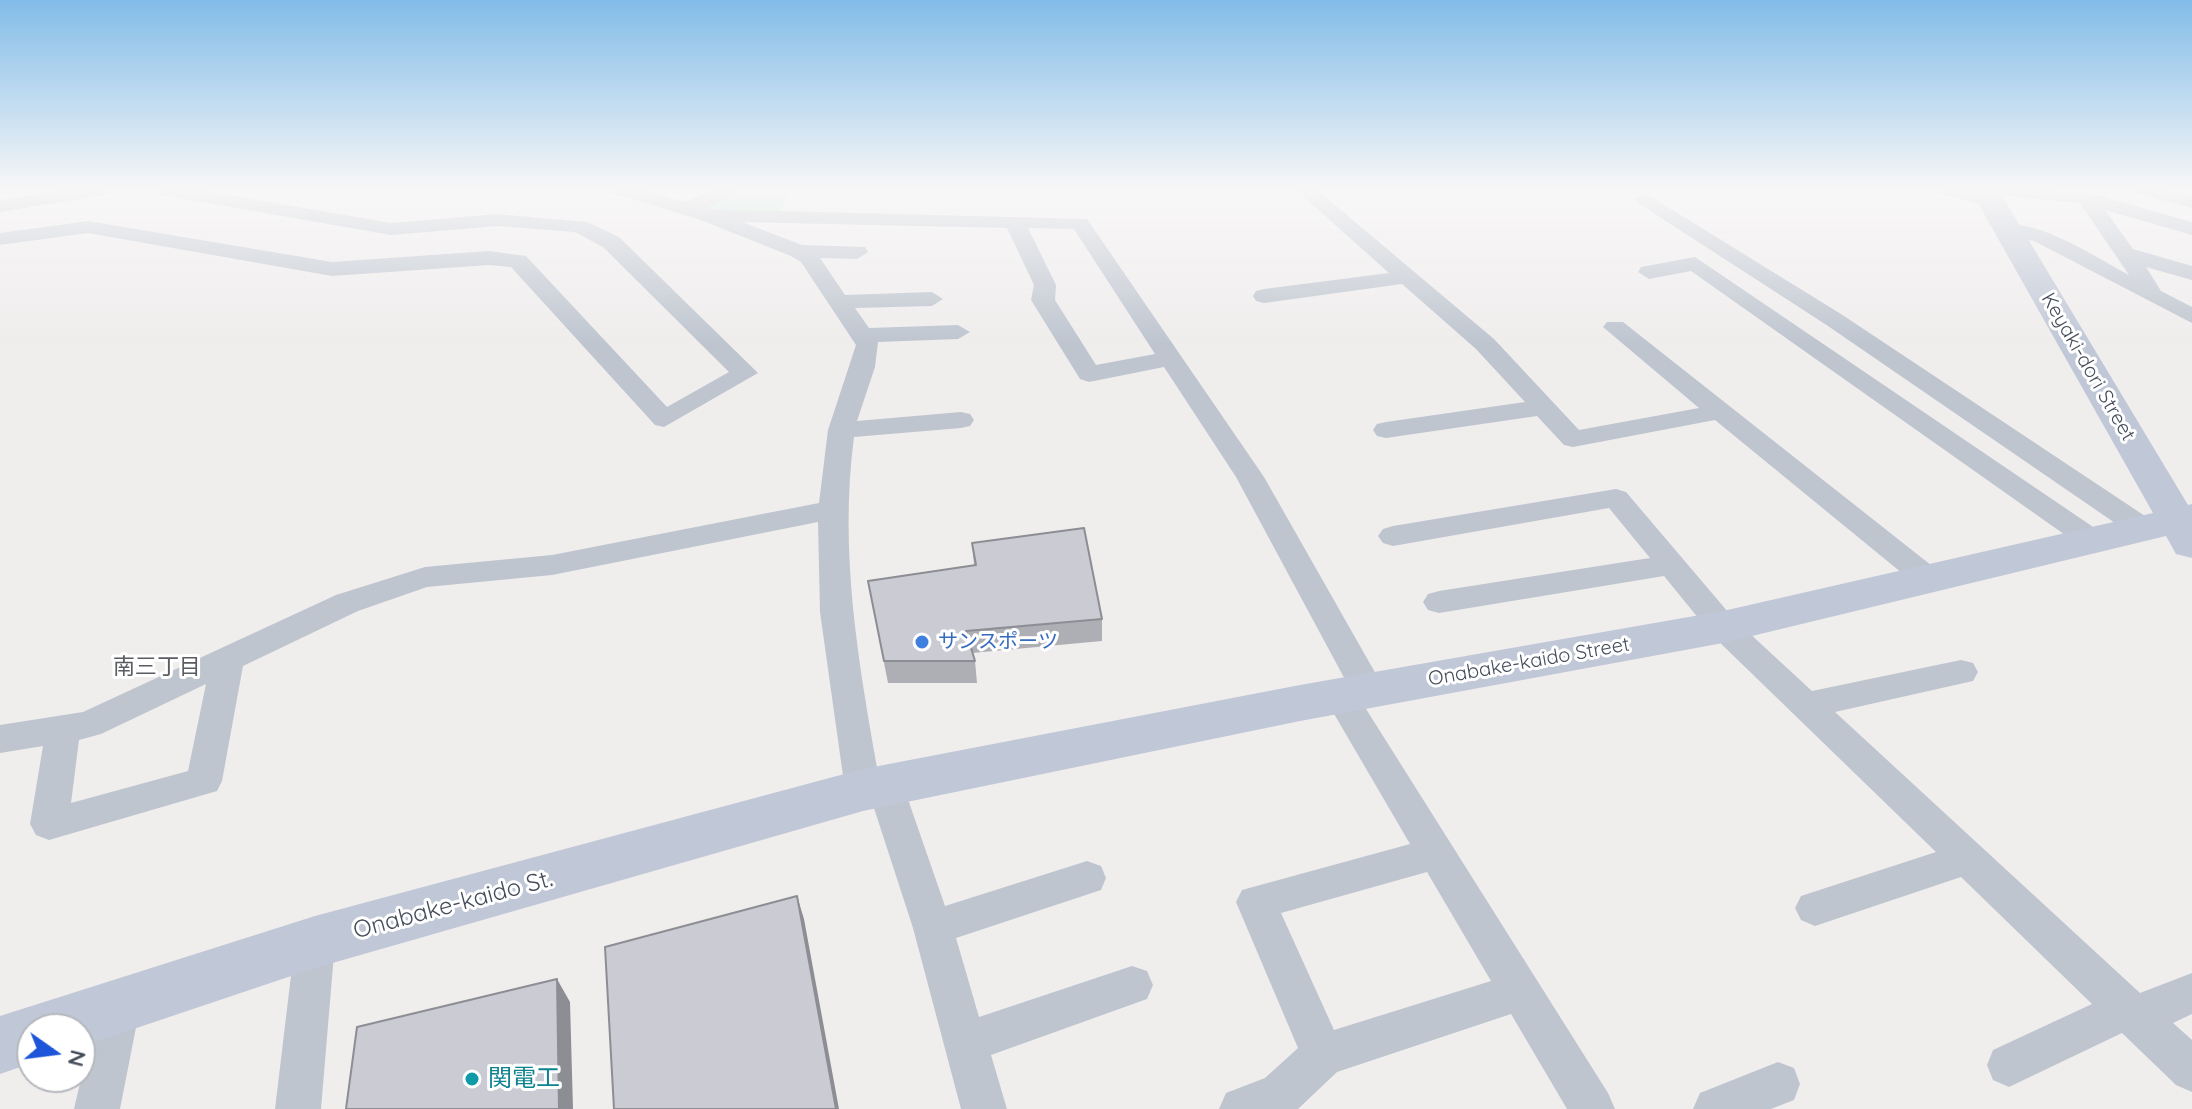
<!DOCTYPE html>
<html>
<head>
<meta charset="utf-8">
<style>
	body { margin:0 }
	#map { position:relative; width:2192px; height:1109px; overflow:hidden; background:#f0eded; font-family:Quicksand,sans-serif }
	canvas { display:block }
	.north { position:absolute; left:16px; top:1013px; width:80px; height:80px; box-sizing:border-box; background:#fff; border:2px solid #b5b8bd; border-radius:50%; rotate:104deg; font-size:22px; font-weight:700; line-height:32px; text-align:center; color:#464d5a }
	.north::after { content:''; display:block; margin:auto; width:28px; height:36px; background:#1c54da; clip-path:polygon(50% 0,100% 100%,50% 72%,0 100%) }
</style>
</head>
<body>
<div id="map">
<canvas width="2192" height="1109"></canvas>
<div class="north">N</div>
</div>
<script>
const c = document.querySelector('canvas').getContext('2d');
c.lineJoin = 'round';
function paint(path, color) {
  c.fillStyle = color;
  c.fill(path, 'evenodd');
}
function strokePath(path, color, width, dash) {
  c.strokeStyle = color;
  c.lineWidth = width;
  c.lineCap = dash ? 'butt' : 'round';
  c.setLineDash(dash || []);
  c.stroke(path);
}
function drawText(font, color, halo, rows, align = 'center') {
  c.font = font + ' Quicksand,"Noto Sans JP",sans-serif';
  c.lineWidth = 6;
  c.setLineDash([]);
  c.textBaseline = 'middle';
  c.strokeStyle = halo;
  c.fillStyle = color;
  for (const [text, x, y, turn = 0] of rows) {
    c.save();
    c.translate(x, y);
    c.rotate((+turn || 0) * Math.PI / 180);
    c.textAlign = isNaN(turn) ? turn : align;
    if (halo) c.strokeText(text, 0, 0);
    c.fillText(text, 0, 0);
    c.restore();
  }
}
paint(new Path2D(`
	M 742,189 L 792,189 L 780,212 L 704,211 L 703,205 Z`), '#bbedd6');
paint(new Path2D(`
	M 69,189 L 113,189 L 103,195 L 0,212 L 0,200 Z
	M 152,189 L 194,189 L 391,223 L 497,214 L 587,222 L 619,237 L 758,373 L 664,427 L 655,425 L 511,267 L 489,265 L 332,276 L 88,233 L 0,245 L 0,233 L 88,221 L 332,262 L 489,251 L 526,256 L 667,407 L 729,372 L 603,247 L 575,232 L 497,226 L 391,235 L 162,195 Z
	M 610,189 L 639,189 L 684,202 L 717,189 L 743,189 L 706,209 L 1087,219 L 1264,477 L 1385,690 L 1380,699 L 1361,701 L 1608,1093 L 1615,1109 L 1567,1109 L 1511,1014 L 1337,1072 L 1298,1109 L 1219,1109 L 1226,1093 L 1265,1078 L 1298,1048 L 1236,902 L 1242,890 L 1410,844 L 1323,695 L 1328,686 L 1340,682 L 1348,685 L 1236,477 L 1164,367 L 1089,382 L 1080,379 L 1031,300 L 1034,285 L 1007,228 L 742,222 L 802,245 L 865,247 L 868,252 L 857,259 L 820,258 L 845,295 L 932,292 L 943,299 L 932,306 L 855,308 L 869,328 L 958,325 L 970,332 L 958,339 L 878,342 L 875,367 L 857,421 L 961,412 L 970,414 L 974,420 L 970,426 L 961,428 L 854,437 C 839,551 858,660 878,773 L 885,770 L 898,775 L 903,785 L 945,906 L 1087,861 L 1101,866 L 1106,878 L 1101,890 L 956,938 L 979,1017 L 1132,966 L 1147,971 L 1153,985 L 1147,999 L 991,1055 L 1007,1109 L 961,1109 L 913,928 L 872,802 L 863,805 L 850,800 L 845,790 L 820,612 L 818,522 L 552,575 L 427,587 L 358,611 L 243,666 L 222,781 L 217,791 L 49,840 L 36,835 L 30,824 L 43,746 L 0,753 L 0,725 L 83,712 L 336,595 L 425,567 L 552,555 L 819,503 L 828,430 L 856,345 L 801,262 L 791,256 L 698,219 L 613,193 ZM 1028,228 L 1074,229 L 1155,354 L 1096,365 L 1055,300 L 1056,285 ZM 206,684 L 188,771 L 71,803 L 79,740 L 101,734 ZM 1427,872 L 1491,981 L 1334,1030 L 1281,913 Z
	M 1295,189 L 1316,189 L 1494,339 L 1579,430 L 1699,408 L 1603,327 L 1607,322 L 1623,322 L 1941,573 L 1945,580 L 1941,587 L 1930,591 L 1919,587 L 1715,420 L 1573,447 L 1564,445 L 1537,416 L 1386,438 L 1377,436 L 1373,430 L 1377,424 L 1386,422 L 1525,402 L 1476,349 L 1402,284 L 1264,303 L 1256,301 L 1253,296 L 1256,291 L 1264,289 L 1389,273 Z
	M 1937,189 L 1967,189 L 1999,198 L 2002,202 L 1992,208 L 1940,193 Z
	M 1990,189 L 2086,192 L 2192,222 L 2192,235 L 2105,210 L 2133,249 L 2192,266 L 2192,280 L 2146,267 L 2161,291 L 2192,307 L 2192,323 L 2034,241 L 2002,235 L 1998,231 C 2019,206 2106,263 2129,275 L 2080,203 L 2000,195 Z
	M 2131,189 L 2163,189 L 2192,196 L 2192,208 L 2134,193 Z
	M 1645,193 L 1841,314 L 2154,522 L 2159,529 L 2154,536 L 2144,539 L 2134,536 L 1825,324 L 1638,203 L 1635,199 Z
	M 1695,257 L 2105,535 L 2110,542 L 2105,549 L 2095,552 L 2085,549 L 1691,271 L 1649,279 L 1638,272 L 1641,267 Z
	M 1616,489 L 1626,492 L 1734,619 L 1812,691 L 1961,660 L 1973,663 L 1978,672 L 1973,681 L 1835,712 L 2140,993 L 2192,973 L 2192,1014 L 2173,1023 L 2192,1040 L 2192,1092 L 2176,1085 L 2122,1033 L 2009,1087 L 1993,1080 L 1987,1065 L 1993,1050 L 2092,1004 L 1961,877 L 1815,926 L 1801,920 L 1795,908 L 1801,896 L 1936,852 L 1712,635 L 1664,576 L 1439,613 L 1428,610 L 1423,602 L 1428,594 L 1439,591 L 1650,558 L 1609,508 L 1393,546 L 1383,543 L 1378,536 L 1383,529 L 1393,526 Z
	M 315,924 L 329,929 L 335,942 L 321,1109 L 275,1109 L 295,942 L 301,929 Z
	M 120,982 L 135,988 L 141,1002 L 120,1109 L 74,1109 L 99,1002 L 105,988 Z
	M 1778,1062 L 1794,1068 L 1800,1084 L 1794,1100 L 1771,1109 L 1693,1109 L 1700,1093 Z`), '#bec5cf');
paint(new Path2D(`
	M 1970,189 L 1998,189 L 2188,505 L 2192,504 L 2192,558 L 2176,554 L 2166,536 L 1723,643 L 1300,721 L 863,811 L 315,968 L 80,1047 L 80,1029 L 32,1029 L 32,1063 L 0,1074 L 0,1016 L 315,916 L 863,769 L 1300,685 L 1723,611 L 2153,513 Z`), '#c0c7d6');
paint(new Path2D(`
	M 972,543 L 1102,619 L 1102,641 L 972,653 L 975,661 L 977,683 L 888,683 L 868,581 L 974,565 Z`), '#aeafb5');
paint(new Path2D(`
	M 797,896 L 804,919 L 839,1109 L 836,1109 Z
	M 557,979 L 570,1002 L 573,1109 L 559,1109 Z`), '#8d8e94');
const building = new Path2D(`
	M 1084,528 L 1102,619 L 966,631 L 975,661 L 884,661 L 868,581 L 976,565 L 972,543 Z
	M 797,896 L 836,1109 L 614,1109 L 605,947 Z
	M 557,979 L 559,1109 L 346,1109 L 357,1027 Z`);
paint(building, '#cacbd3');
strokePath(building, '#8d8e94', 2);
const sky = c.createLinearGradient(0, 0, 0, 344);
sky.addColorStop(0, '#82bce8');
sky.addColorStop(0.55, '#f8f7f7');
sky.addColorStop(1, '#f8f7f700');
c.fillStyle = sky;
c.fillRect(0, 0, 2192, 344);
for (const [x, y, r, color] of [
	[922,642,8,"#3f7fe0"],
	[472,1079,8,"#0f9aa8"]
]) {
  const dot = new Path2D();
  dot.arc(x, y, r, 0, 2 * Math.PI);
  c.fillStyle = color;
  c.fill(dot);
  strokePath(dot, '#fff', 3);
}
drawText('20px', '#464d5a', '#fff', [
	["Keyaki-dori Street",2088,367,60],
	["Onabake-kaido Street",1529,662,-10]
]);
drawText('20px', '#366cbe', '#fff', [
	["サンスポーツ",938,642]
], 'left');
drawText('22px', '#5a5c62', '#fff', [
	["南三丁目",157,667]
]);
drawText('24px', '#464d5a', '#fff', [
	["Onabake-kaido St.",453,905,-15]
]);
drawText('24px', '#0d838f', '#fff', [
	["関電工",488,1079]
], 'left');
</script>
</body>
</html>
